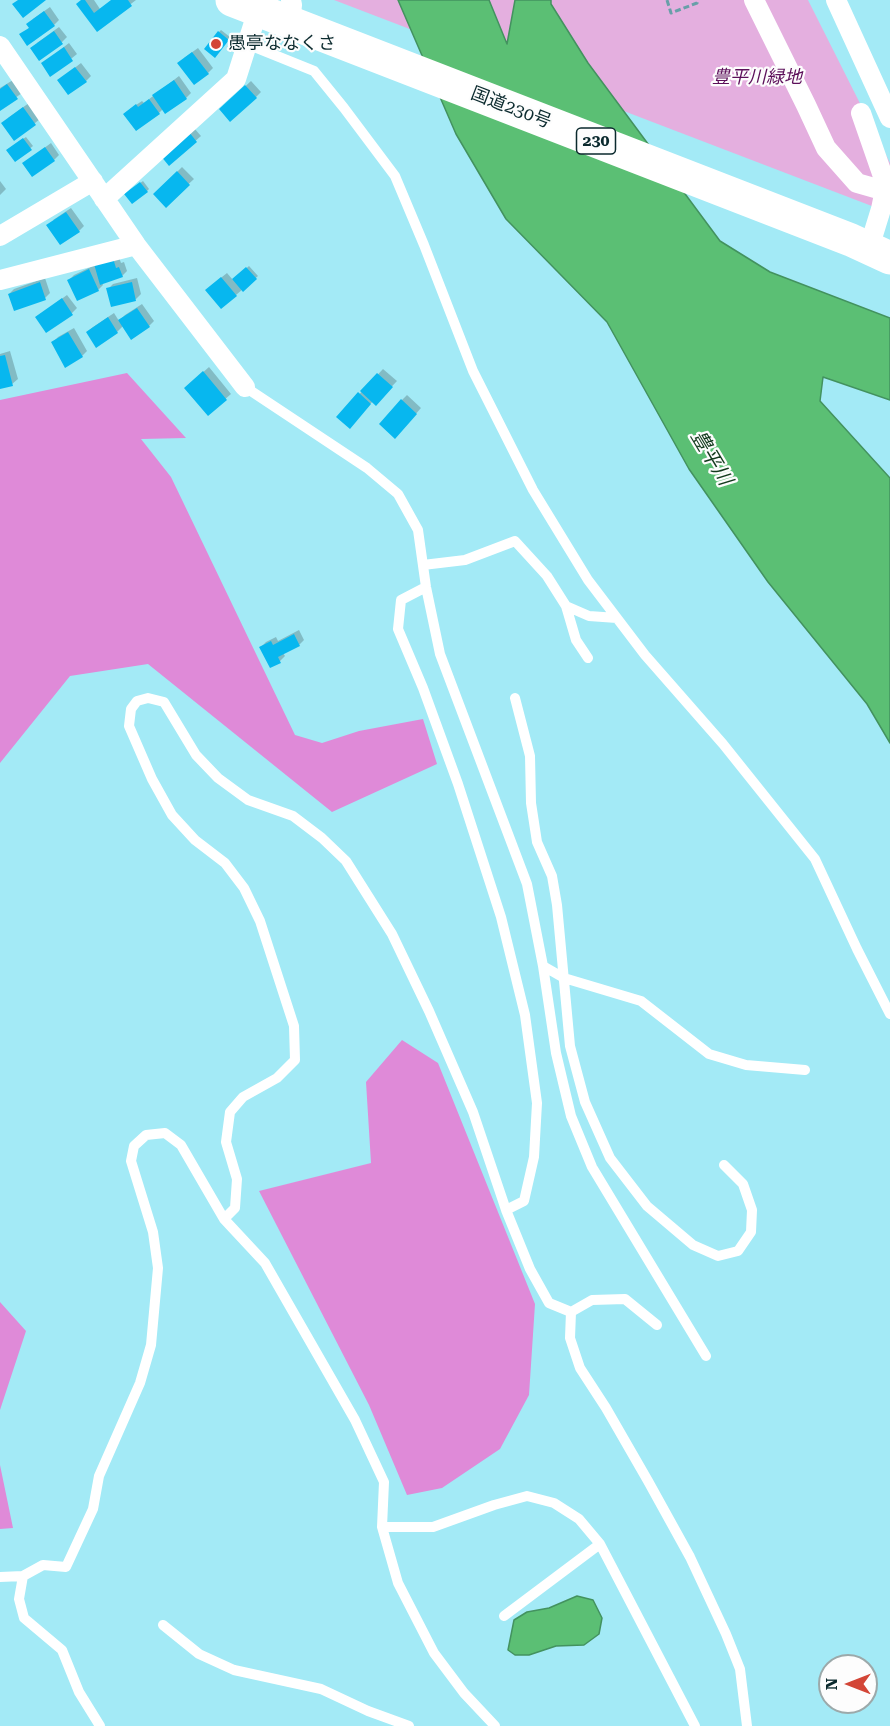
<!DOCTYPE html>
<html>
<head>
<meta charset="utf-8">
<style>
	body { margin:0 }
	#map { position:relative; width:890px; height:1726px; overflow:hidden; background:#a3eaf6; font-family:"Roboto Serif",serif }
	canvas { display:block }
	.north { position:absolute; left:818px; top:1654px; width:60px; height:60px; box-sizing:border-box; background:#fdfdfd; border:2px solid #9ca9aa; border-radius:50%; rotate:270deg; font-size:16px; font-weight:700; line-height:24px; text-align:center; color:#0b2a2e }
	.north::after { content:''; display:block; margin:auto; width:21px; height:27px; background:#d34637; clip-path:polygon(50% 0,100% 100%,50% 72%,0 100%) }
</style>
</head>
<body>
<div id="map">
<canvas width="890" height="1726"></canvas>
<div class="north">N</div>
</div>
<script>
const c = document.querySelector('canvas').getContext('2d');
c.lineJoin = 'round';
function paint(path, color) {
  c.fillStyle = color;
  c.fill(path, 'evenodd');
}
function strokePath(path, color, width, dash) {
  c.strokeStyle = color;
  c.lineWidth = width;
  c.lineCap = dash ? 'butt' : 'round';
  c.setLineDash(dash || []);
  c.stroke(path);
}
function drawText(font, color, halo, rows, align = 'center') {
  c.font = font + ' "Roboto Serif","Noto Sans JP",serif';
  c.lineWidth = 4.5;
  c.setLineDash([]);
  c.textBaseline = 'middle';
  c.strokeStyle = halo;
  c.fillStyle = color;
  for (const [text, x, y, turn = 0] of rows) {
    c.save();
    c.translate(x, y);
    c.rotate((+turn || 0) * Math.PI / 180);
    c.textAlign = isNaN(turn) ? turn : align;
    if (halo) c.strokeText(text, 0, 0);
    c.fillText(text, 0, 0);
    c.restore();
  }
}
paint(new Path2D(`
	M 334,0 L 808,0 L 890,163 L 890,213 Z`), '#e4afdf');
paint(new Path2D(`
	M 127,373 L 186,438 L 141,439 L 171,477 L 295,735 L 322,743 L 359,731 L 423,719 L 437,764 L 332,812 L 148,664 L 70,676 L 0,763 L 0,400 Z
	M 402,1040 L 438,1063 L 535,1304 L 529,1395 L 500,1449 L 442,1488 L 407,1495 L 369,1405 L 259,1191 L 371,1163 L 366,1082 Z
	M 0,1302 L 26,1331 L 0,1410 Z
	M 0,1465 L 13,1528 L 0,1529 Z`), '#df8ad8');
const water = new Path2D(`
	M 398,0 L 489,0 L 507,44 L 515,0 L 551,0 L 551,4 L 588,63 L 720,241 L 770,272 L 890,318 L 890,400 L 823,377 L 820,401 L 890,478 L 890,743 L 867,704 L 768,582 L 689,469 L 607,322 L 506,219 L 456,134 Z
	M 577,1596 L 593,1600 L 602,1618 L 599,1634 L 584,1645 L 556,1646 L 529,1655 L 515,1655 L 508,1650 L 514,1620 L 527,1612 L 549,1608 Z`);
paint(water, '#5bbf74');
strokePath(water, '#43925f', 1.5);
paint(new Path2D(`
	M 82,0 L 94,0 L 100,9 L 112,0 L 136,0 L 97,30 Z
	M 50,7 L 59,20 L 54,25 L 21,35 L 30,27 L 33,19 Z
	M 59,27 L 67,37 L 62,42 L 37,43 Z
	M 221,30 L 230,37 L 217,54 L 219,32 Z
	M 69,43 L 77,54 L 51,75 L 43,63 Z
	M 198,48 L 213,68 L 208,73 L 184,58 Z
	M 81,63 L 91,76 L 86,81 L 59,80 Z
	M 179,76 L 191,93 L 186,98 L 163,109 L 159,113 L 130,109 L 142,101 L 144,103 Z
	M 13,80 L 22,93 L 0,109 L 0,88 Z
	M 251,81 L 261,92 L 256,97 L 221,109 Z
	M 29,103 L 40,119 L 15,139 L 8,118 Z
	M 194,128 L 201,136 L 169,164 Z
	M 26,137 L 33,146 L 15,160 L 10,148 Z
	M 51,143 L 59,155 L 54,160 L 24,163 Z
	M 182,167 L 194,179 L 166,205 L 155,194 Z
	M 0,181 L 6,189 L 0,195 Z
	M 143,181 L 149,189 L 147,191 L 128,192 Z
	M 71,208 L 84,226 L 79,231 L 53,220 Z
	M 118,254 L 121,263 L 124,262 L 127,271 L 122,276 L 102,282 L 103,285 L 98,290 L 78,299 L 69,280 L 74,275 Z
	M 249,266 L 258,276 L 236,295 L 212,285 L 227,273 L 233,280 Z
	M 45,278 L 50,293 L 45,298 L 9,294 L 14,289 Z
	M 137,278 L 141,294 L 136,299 L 112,305 L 108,289 L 113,284 Z
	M 67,295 L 77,308 L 72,313 L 37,317 Z
	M 142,304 L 154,321 L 149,326 L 123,326 L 117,332 L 96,345 L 87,332 L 93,327 L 114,313 L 119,321 L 125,315 Z
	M 74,328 L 87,351 L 82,356 L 53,342 L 58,337 Z
	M 10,351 L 18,379 L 12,384 L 0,388 L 0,354 Z
	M 209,367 L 231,394 L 208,414 L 191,383 Z
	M 383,369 L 397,381 L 376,403 L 373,401 L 354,422 L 338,417 Z
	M 407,395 L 421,408 L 400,432 L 402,400 Z
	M 299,630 L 304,640 L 299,645 L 283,653 L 285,656 L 280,661 L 271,666 L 261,647 L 266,642 L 276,637 L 278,641 Z`), '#0003');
paint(new Path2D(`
	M 18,0 L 46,0 L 23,18 L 12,4 Z
	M 81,0 L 85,0 L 94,13 L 111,0 L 128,0 L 132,6 L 97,32 L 76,4 Z
	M 44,11 L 55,26 L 27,46 L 19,34 L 29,28 L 26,24 Z
	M 54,31 L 63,44 L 39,61 L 30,48 Z
	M 218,31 L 229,40 L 215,58 L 204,49 Z
	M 64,47 L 73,61 L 50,77 L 41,63 Z
	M 192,52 L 209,74 L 194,85 L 177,63 Z
	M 75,67 L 87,82 L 68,95 L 57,80 Z
	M 174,80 L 187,99 L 165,114 L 152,95 Z
	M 7,84 L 18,99 L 0,111 L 0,89 Z
	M 245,85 L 257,98 L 230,122 L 219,109 Z
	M 149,99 L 160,114 L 136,131 L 123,114 L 136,104 L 138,107 Z
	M 23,107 L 36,125 L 14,141 L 1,123 Z
	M 189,132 L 197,142 L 169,166 L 160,155 Z
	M 23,138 L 32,150 L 15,162 L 6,150 Z
	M 45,147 L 55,161 L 32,177 L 22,163 Z
	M 177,171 L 190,185 L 166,208 L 153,194 Z
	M 140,182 L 148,192 L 132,204 L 124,194 Z
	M 66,212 L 80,232 L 60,245 L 46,225 Z
	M 113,258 L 116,268 L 119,267 L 123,277 L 100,285 L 94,264 Z
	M 246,267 L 257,279 L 243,292 L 232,279 Z
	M 89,269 L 99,291 L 77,301 L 67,280 Z
	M 221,277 L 237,296 L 221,309 L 205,290 Z
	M 40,282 L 46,300 L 14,311 L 8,294 Z
	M 132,282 L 136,301 L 111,307 L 106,288 Z
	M 62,298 L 73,315 L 46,333 L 35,317 Z
	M 137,308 L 150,327 L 131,340 L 118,320 Z
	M 108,317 L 118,333 L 96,348 L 86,332 Z
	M 68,332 L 83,357 L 65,368 L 51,342 Z
	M 5,355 L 13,386 L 0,389 L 0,356 Z
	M 203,371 L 227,400 L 208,416 L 184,388 Z
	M 377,373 L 393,387 L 376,406 L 360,391 Z
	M 358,392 L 371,404 L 350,429 L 336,417 Z
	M 401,399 L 417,414 L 395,439 L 379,424 Z
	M 294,634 L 300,646 L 278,657 L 281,663 L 270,668 L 259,647 L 271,641 L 273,645 Z`), '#07b7ef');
strokePath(new Path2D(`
	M 667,0 L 671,13 L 697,3 L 696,0`), '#689fa8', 3, [6, 3]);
strokePath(new Path2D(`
	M 247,44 L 314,71 L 344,108 L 395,176 L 424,245 L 473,371 L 533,490 L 588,580 L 645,655 L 723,744 L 815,859 L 857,949 L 890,1014
	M 245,387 L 367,468 L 398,494 L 418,530 L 426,587 L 440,654 L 527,884 L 543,966 L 556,1053 L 571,1116 L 592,1167 L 706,1356
	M 423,565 L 465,560 L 515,541 L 547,576 L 566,606 L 576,640 L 588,658
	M 426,587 L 401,600 L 398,629 L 423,688 L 458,784 L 501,917 L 525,1015 L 537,1103 L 534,1157 L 524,1201 L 506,1210
	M 566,606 L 589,616 L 617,618
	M 515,698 L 530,756 L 531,803 L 537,842 L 552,876 L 557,905 L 570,1046 L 585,1102 L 610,1158 L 647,1206 L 693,1245 L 718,1256 L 738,1251 L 751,1232 L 752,1210 L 743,1184 L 724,1165
	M 543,966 L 564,978 L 641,1001 L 709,1054 L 746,1065 L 805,1070
	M 224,1219 L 235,1208 L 237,1179 L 226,1142 L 230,1112 L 243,1097 L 277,1078 L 295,1060 L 294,1026 L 260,921 L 244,888 L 225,863 L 195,840 L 172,815 L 152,779 L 129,726 L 131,709 L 137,701 L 148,698 L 164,702 L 196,755 L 218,778 L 248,800 L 293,816 L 322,838 L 346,861 L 392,934 L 429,1011 L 473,1112 L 506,1210 L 530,1269 L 549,1303 L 571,1312 L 592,1300 L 625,1299 L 657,1325
	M 571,1312 L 570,1338 L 580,1368 L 606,1408 L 648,1481 L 690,1557 L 726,1634 L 740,1669 L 747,1726
	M 382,1527 L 433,1527 L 494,1505 L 527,1496 L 554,1503 L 579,1519 L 600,1544 L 695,1726
	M 0,1577 L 23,1576
	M 504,1616 L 600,1544
	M 163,1625 L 199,1654 L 234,1670 L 321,1689 L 368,1711 L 409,1726
	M 100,1726 L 79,1692 L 62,1650 L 24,1618 L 19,1599 L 23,1576 L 43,1565 L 66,1567 L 93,1509 L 99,1476 L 140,1383 L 151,1345 L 158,1268 L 153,1232 L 131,1161 L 134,1146 L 146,1135 L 165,1133 L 181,1145 L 224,1219 L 265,1263 L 355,1420 L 384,1482 L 382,1527 L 398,1583 L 434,1653 L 464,1693 L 495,1726`), '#fff', 10);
strokePath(new Path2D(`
	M 754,0 L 806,105 L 826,148 L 857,183 L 885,191
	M 836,0 L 890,118
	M 290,23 L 292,5 L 291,0
	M 0,46 L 136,245 L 245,387
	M 861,113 L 886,185 L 881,209 L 869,248
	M 104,199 L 236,79 L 258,10
	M 0,236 L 93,181
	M 0,280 L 136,245`), '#fff', 20);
strokePath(new Path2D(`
	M 232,0 L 851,240 L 890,258`), '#fff', 33);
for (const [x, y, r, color] of [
	[216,44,6,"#d34637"]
]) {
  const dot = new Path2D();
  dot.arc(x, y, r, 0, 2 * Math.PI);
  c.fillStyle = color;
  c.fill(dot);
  strokePath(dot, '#fdfdfd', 2);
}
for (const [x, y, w] of [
	[596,141,39]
]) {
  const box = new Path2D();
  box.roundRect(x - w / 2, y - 13, w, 26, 4.5);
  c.fillStyle = '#fdfdfd';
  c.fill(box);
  strokePath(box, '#0b2a2e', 1.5);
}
drawText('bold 16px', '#0b2a2e', null, [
	["230",596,141]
]);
drawText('18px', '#0b2a2e', '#fdfdfd', [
	["愚亭ななくさ",228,44]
], 'left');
drawText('italic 18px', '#5c0f5a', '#fdfdfd', [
	["豊平川緑地",757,78]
]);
drawText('18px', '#0b2a2e', '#fdfdfd', [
	["国道230号",511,108,21]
]);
drawText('italic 20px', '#123a1d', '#fdfdfd', [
	["豊平川",711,458,59]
]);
</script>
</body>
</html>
